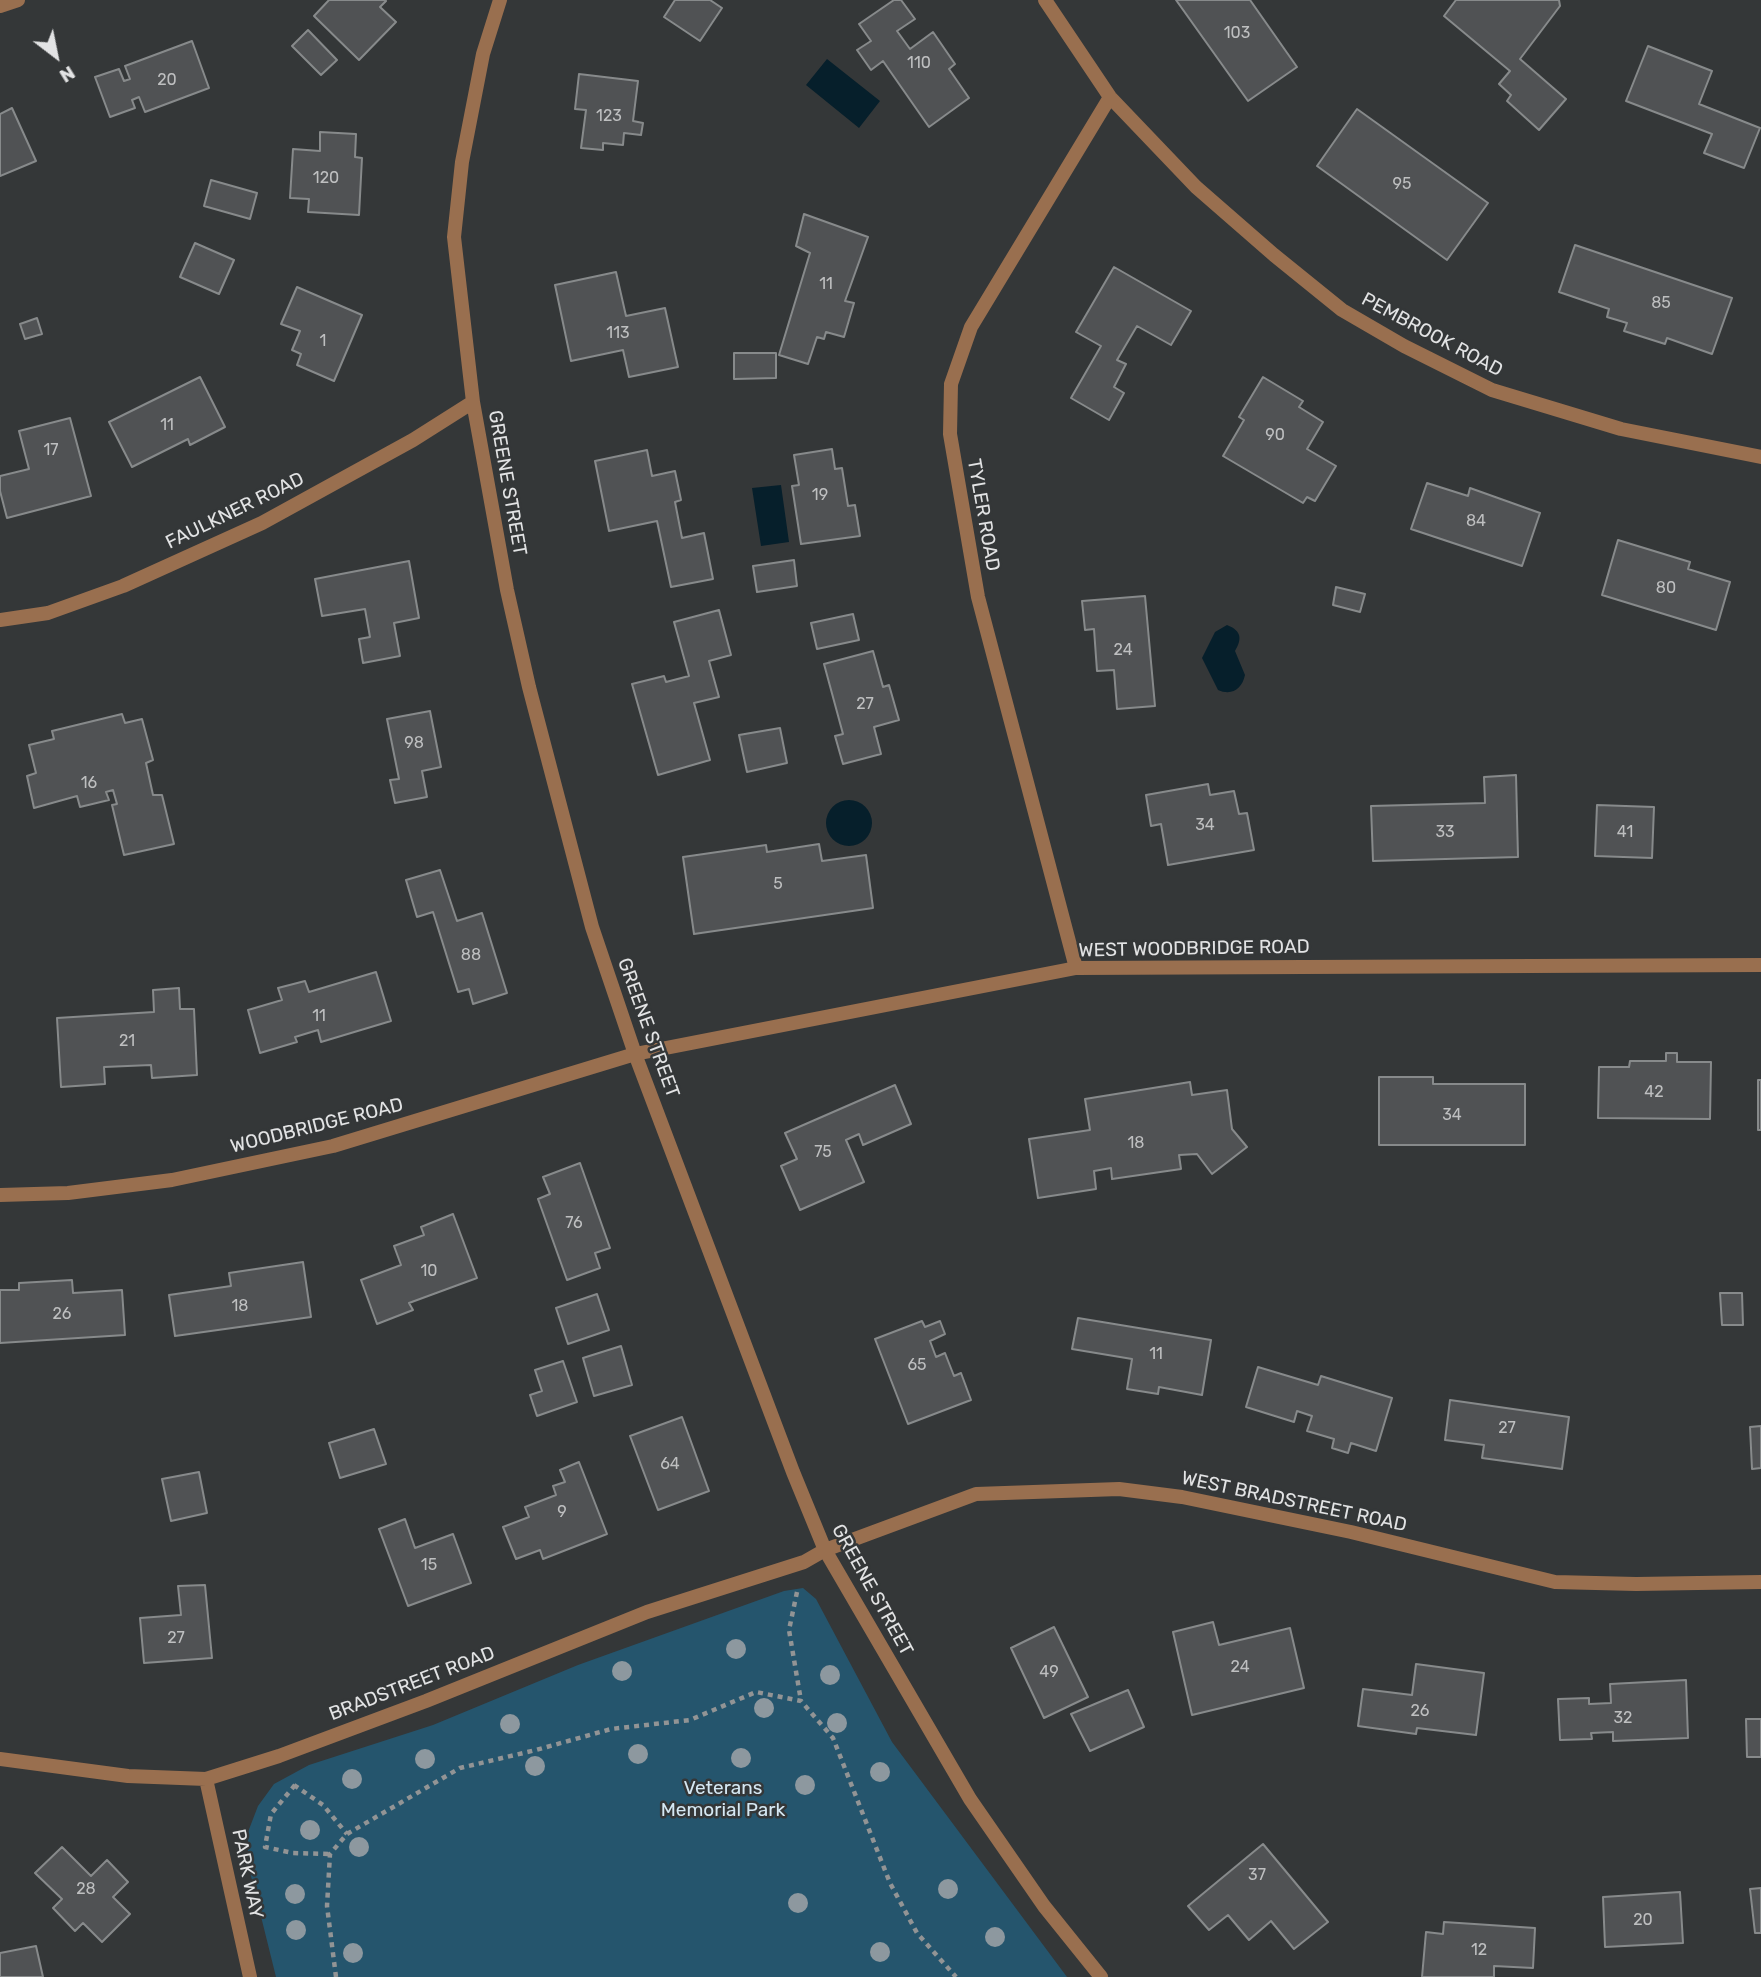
<!DOCTYPE html>
<html>
<head>
<meta charset="utf-8">
<style>
	body { margin:0 }
	#map { position:relative; width:1761px; height:1977px; overflow:hidden; background:#343738; font-family:Rubik,sans-serif }
	canvas { display:block }
	.north { position:absolute; left:21px; top:21px; width:70px; height:70px; -webkit-text-stroke:5px #343738; paint-order:stroke; rotate:148deg; font-size:19px; font-weight:700; line-height:28px; text-align:center; color:#e2e3e4 }
	.north::after { content:''; display:block; margin:auto; width:24px; height:32px; background:#e2e3e4; clip-path:polygon(50% 0,100% 100%,50% 72%,0 100%) }
</style>
</head>
<body>
<div id="map">
<canvas width="1761" height="1977"></canvas>
<div class="north">N</div>
</div>
<script>
const c = document.querySelector('canvas').getContext('2d');
c.lineJoin = 'round';
function paint(path, color) {
  c.fillStyle = color;
  c.fill(path, 'evenodd');
}
function strokePath(path, color, width, dash) {
  c.strokeStyle = color;
  c.lineWidth = width;
  c.lineCap = dash ? 'butt' : 'round';
  c.setLineDash(dash || []);
  c.stroke(path);
}
function drawText(font, color, halo, rows, align = 'center') {
  c.font = font + ' Rubik,sans-serif';
  c.lineWidth = 5;
  c.setLineDash([]);
  c.textBaseline = 'middle';
  c.strokeStyle = halo;
  c.fillStyle = color;
  for (const [text, x, y, turn = 0] of rows) {
    c.save();
    c.translate(x, y);
    c.rotate((+turn || 0) * Math.PI / 180);
    c.textAlign = isNaN(turn) ? turn : align;
    if (halo) c.strokeText(text, 0, 0);
    c.fillText(text, 0, 0);
    c.restore();
  }
}
paint(new Path2D(`
	M 803,1588 L 816,1599 L 892,1742 L 1067,1977 L 276,1977 L 248,1864 L 248,1832 L 258,1806 L 274,1784 L 309,1765 L 433,1725 L 578,1665 L 784,1591 Z`), '#25556d');
paint(new Path2D(`
	M 827,59 L 880,101 L 859,128 L 806,85 Z
	M 781,485 L 789,542 L 761,546 L 752,488 Z
	M 1227,625 C 1242,631 1242,639 1235,651 L 1245,675 C 1242,689 1232,696 1218,690 L 1202,658 L 1215,632 Z
	M826 823a23 23 0 1 1 46 0a23 23 0 1 1-46 0Z`), '#061f2b');
const building = new Path2D(`
	M 329,0 L 384,0 L 386,1 L 380,7 L 396,22 L 359,60 L 314,16 Z
	M 675,0 L 710,0 L 722,8 L 700,41 L 664,17 Z
	M 894,0 L 901,0 L 915,19 L 897,31 L 910,49 L 933,32 L 955,64 L 949,69 L 969,98 L 929,127 L 883,61 L 871,70 L 857,50 L 871,41 L 859,24 Z
	M 1176,0 L 1250,0 L 1297,67 L 1248,101 Z
	M 1456,0 L 1559,0 L 1560,6 L 1520,59 L 1566,99 L 1539,130 L 1507,101 L 1511,95 L 1499,84 L 1510,71 L 1444,16 Z
	M 308,30 L 337,60 L 321,75 L 292,46 Z
	M 192,41 L 209,88 L 145,112 L 139,97 L 132,100 L 135,108 L 110,117 L 95,77 L 119,69 L 124,81 L 130,79 L 125,66 Z
	M 1648,46 L 1712,71 L 1699,104 L 1760,128 L 1744,168 L 1704,153 L 1712,134 L 1626,101 Z
	M 579,74 L 638,81 L 633,121 L 643,123 L 641,135 L 624,133 L 623,145 L 603,143 L 603,150 L 581,148 L 586,110 L 575,109 Z
	M 12,108 L 36,161 L 0,176 L 0,114 Z
	M 1357,109 L 1488,203 L 1447,260 L 1317,166 Z
	M 320,132 L 356,134 L 355,157 L 362,158 L 359,215 L 308,212 L 309,199 L 290,198 L 293,149 L 320,151 Z
	M 211,180 L 257,193 L 250,219 L 204,206 Z
	M 804,214 L 868,237 L 845,301 L 854,303 L 844,337 L 826,332 L 824,339 L 817,337 L 808,364 L 779,355 L 810,253 L 796,246 Z
	M 195,243 L 234,260 L 219,294 L 180,277 Z
	M 1575,245 L 1732,298 L 1712,354 L 1667,338 L 1665,344 L 1624,331 L 1627,323 L 1607,317 L 1609,309 L 1559,292 Z
	M 1114,267 L 1191,311 L 1171,345 L 1137,326 L 1117,360 L 1126,364 L 1114,387 L 1124,393 L 1109,420 L 1071,398 L 1101,346 L 1076,332 Z
	M 616,272 L 626,316 L 665,308 L 678,367 L 629,377 L 623,350 L 571,361 L 555,285 Z
	M 297,287 L 362,315 L 334,381 L 297,365 L 301,354 L 292,350 L 300,331 L 281,324 Z
	M 37,318 L 42,334 L 25,339 L 20,324 Z
	M 734,353 L 776,353 L 776,378 L 734,379 Z
	M 200,377 L 225,427 L 190,445 L 188,439 L 132,467 L 109,422 Z
	M 1263,377 L 1303,401 L 1299,407 L 1323,422 L 1307,449 L 1336,466 L 1315,501 L 1307,497 L 1303,503 L 1223,456 L 1244,420 L 1239,417 Z
	M 70,418 L 91,496 L 7,518 L 0,491 L 0,476 L 29,469 L 19,431 Z
	M 832,449 L 835,469 L 842,468 L 848,506 L 855,505 L 860,536 L 801,544 L 792,486 L 799,485 L 794,455 Z
	M 647,450 L 652,476 L 675,471 L 681,500 L 675,502 L 682,538 L 704,533 L 713,579 L 671,587 L 657,521 L 609,531 L 595,461 Z
	M 1427,483 L 1468,496 L 1470,488 L 1540,513 L 1522,566 L 1411,529 Z
	M 1618,540 L 1690,562 L 1688,569 L 1730,582 L 1716,630 L 1602,595 Z
	M 794,560 L 797,586 L 757,592 L 753,566 Z
	M 409,561 L 419,618 L 394,623 L 400,656 L 363,663 L 359,639 L 370,637 L 365,609 L 322,616 L 315,579 Z
	M 1336,587 L 1365,594 L 1360,612 L 1333,605 Z
	M 1145,596 L 1155,706 L 1117,709 L 1114,670 L 1097,671 L 1094,629 L 1085,630 L 1082,601 Z
	M 719,610 L 731,655 L 709,661 L 719,697 L 694,703 L 710,760 L 658,775 L 632,684 L 664,676 L 666,682 L 689,676 L 674,622 Z
	M 853,614 L 859,640 L 817,649 L 811,623 Z
	M 873,651 L 883,687 L 889,685 L 899,720 L 874,727 L 881,754 L 843,764 L 835,736 L 843,734 L 824,664 Z
	M 430,711 L 441,767 L 422,771 L 427,797 L 395,803 L 390,780 L 399,779 L 387,719 Z
	M 122,714 L 125,723 L 142,719 L 153,760 L 146,763 L 153,795 L 162,795 L 174,844 L 124,855 L 112,805 L 117,804 L 113,790 L 106,792 L 109,800 L 80,807 L 77,796 L 34,808 L 27,776 L 36,773 L 29,745 L 54,739 L 52,731 Z
	M 780,728 L 787,763 L 747,772 L 739,735 Z
	M 1516,775 L 1518,857 L 1373,861 L 1371,806 L 1485,803 L 1484,777 Z
	M 1208,784 L 1210,795 L 1234,791 L 1239,814 L 1247,813 L 1254,850 L 1168,865 L 1161,824 L 1151,826 L 1146,795 Z
	M 1597,805 L 1654,807 L 1652,858 L 1595,856 Z
	M 819,844 L 822,861 L 866,855 L 873,908 L 694,934 L 683,857 L 766,845 L 767,852 Z
	M 440,870 L 457,921 L 482,913 L 507,993 L 473,1004 L 469,989 L 458,992 L 433,912 L 417,917 L 406,880 Z
	M 376,972 L 391,1021 L 321,1042 L 318,1030 L 295,1037 L 297,1042 L 260,1053 L 248,1010 L 282,1000 L 278,988 L 305,981 L 309,992 Z
	M 179,988 L 180,1009 L 194,1009 L 197,1075 L 152,1078 L 151,1065 L 104,1067 L 105,1084 L 61,1087 L 57,1018 L 154,1012 L 153,990 Z
	M 1666,1053 L 1677,1053 L 1677,1062 L 1711,1062 L 1710,1119 L 1598,1118 L 1599,1067 L 1629,1067 L 1630,1061 L 1666,1061 Z
	M 1379,1077 L 1433,1077 L 1433,1084 L 1525,1084 L 1525,1145 L 1379,1145 Z
	M 1758,1080 L 1761,1080 L 1761,1130 L 1758,1130 Z
	M 1190,1082 L 1192,1095 L 1227,1090 L 1232,1129 L 1247,1147 L 1212,1174 L 1197,1154 L 1179,1155 L 1181,1169 L 1112,1179 L 1111,1168 L 1094,1171 L 1096,1189 L 1038,1198 L 1029,1139 L 1090,1130 L 1085,1099 Z
	M 895,1085 L 911,1124 L 863,1145 L 859,1134 L 846,1140 L 864,1182 L 800,1210 L 781,1166 L 797,1159 L 785,1133 Z
	M 580,1163 L 610,1248 L 595,1253 L 600,1268 L 567,1280 L 538,1199 L 550,1194 L 543,1177 Z
	M 453,1214 L 477,1278 L 409,1303 L 413,1310 L 377,1324 L 361,1280 L 401,1265 L 394,1246 L 424,1235 L 421,1227 Z
	M 303,1262 L 311,1317 L 175,1336 L 169,1295 L 231,1286 L 229,1273 Z
	M 72,1280 L 73,1293 L 122,1290 L 125,1335 L 0,1343 L 0,1290 L 19,1290 L 19,1283 Z
	M 1720,1293 L 1742,1293 L 1743,1325 L 1722,1325 Z
	M 597,1294 L 609,1330 L 568,1344 L 556,1308 Z
	M 1078,1318 L 1211,1340 L 1202,1395 L 1159,1387 L 1158,1394 L 1127,1389 L 1132,1359 L 1072,1349 Z
	M 922,1321 L 925,1327 L 940,1321 L 945,1334 L 930,1341 L 936,1357 L 945,1353 L 954,1376 L 961,1373 L 971,1400 L 908,1424 L 875,1339 Z
	M 621,1346 L 632,1385 L 594,1396 L 583,1358 Z
	M 563,1361 L 577,1402 L 537,1416 L 530,1395 L 542,1391 L 535,1370 Z
	M 1258,1367 L 1318,1385 L 1321,1376 L 1392,1398 L 1376,1451 L 1351,1443 L 1348,1453 L 1332,1448 L 1334,1439 L 1307,1431 L 1312,1416 L 1297,1411 L 1294,1422 L 1246,1407 Z
	M 1450,1400 L 1569,1417 L 1562,1469 L 1482,1458 L 1484,1445 L 1445,1440 Z
	M 682,1417 L 709,1491 L 658,1510 L 630,1436 Z
	M 1761,1426 L 1761,1468 L 1752,1469 L 1750,1427 Z
	M 374,1429 L 386,1464 L 340,1478 L 329,1443 Z
	M 579,1462 L 607,1534 L 543,1559 L 540,1550 L 516,1559 L 503,1527 L 529,1517 L 525,1507 L 556,1495 L 553,1486 L 565,1482 L 560,1470 Z
	M 199,1472 L 207,1513 L 171,1521 L 162,1479 Z
	M 405,1519 L 415,1548 L 453,1534 L 471,1583 L 408,1606 L 379,1529 Z
	M 205,1585 L 212,1658 L 144,1663 L 140,1618 L 181,1615 L 178,1586 Z
	M 1213,1622 L 1219,1645 L 1290,1628 L 1304,1688 L 1192,1715 L 1173,1632 Z
	M 1054,1627 L 1088,1697 L 1044,1718 L 1011,1648 Z
	M 1416,1664 L 1484,1673 L 1476,1735 L 1417,1728 L 1416,1734 L 1358,1726 L 1363,1689 L 1412,1695 Z
	M 1686,1680 L 1688,1738 L 1613,1741 L 1613,1732 L 1591,1733 L 1592,1739 L 1560,1740 L 1558,1699 L 1589,1698 L 1589,1704 L 1611,1703 L 1610,1684 Z
	M 1128,1690 L 1144,1727 L 1090,1751 L 1071,1714 Z
	M 1746,1719 L 1761,1719 L 1761,1757 L 1747,1757 Z
	M 1263,1844 L 1328,1922 L 1294,1949 L 1271,1921 L 1249,1940 L 1228,1915 L 1209,1930 L 1188,1906 Z
	M 62,1847 L 91,1876 L 107,1860 L 128,1882 L 113,1897 L 130,1914 L 102,1942 L 83,1923 L 75,1931 L 53,1908 L 62,1899 L 35,1873 Z
	M 1761,1888 L 1761,1933 L 1755,1933 L 1750,1889 Z
	M 1680,1892 L 1683,1943 L 1605,1947 L 1603,1897 Z
	M 1444,1922 L 1535,1928 L 1533,1968 L 1494,1966 L 1494,1977 L 1422,1977 L 1426,1932 L 1443,1934 Z
	M 36,1946 L 43,1977 L 0,1977 L 0,1953 Z`);
paint(building, '#505254');
strokePath(building, '#878a8b', 2);
strokePath(new Path2D(`
	M 797,1592 L 789,1630 L 801,1701
	M 294,1785 L 323,1805 L 347,1834
	M 295,1785 L 271,1814 L 265,1847 L 293,1853 L 330,1854
	M 336,1977 L 327,1906 L 330,1854 L 347,1834 L 460,1768 L 536,1750 L 611,1729 L 690,1720 L 756,1692 L 801,1701 L 833,1738 L 890,1883 L 917,1933 L 956,1977`), '#929495', 4.5, [5, 5]);
strokePath(new Path2D(`
	M 500,0 L 483,54 L 462,162 L 454,237 L 473,402 L 507,590 L 529,687 L 592,927 L 635,1054 L 793,1472 L 825,1550 L 970,1799 L 1044,1906 L 1101,1977
	M 1045,0 L 1110,97 L 1196,187 L 1274,255 L 1342,310 L 1404,346 L 1492,390 L 1621,429 L 1761,457
	M 0,6 L 18,0
	M 0,620 L 48,613 L 123,586 L 262,523 L 413,440 L 473,402
	M 1076,968 L 978,597 L 950,434 L 951,384 L 971,327 L 1110,97
	M 0,1195 L 68,1193 L 172,1180 L 333,1146 L 635,1054 L 1076,968 L 1761,965
	M 0,1759 L 128,1776 L 206,1779 L 279,1756 L 426,1701 L 647,1612 L 804,1562 L 825,1550 L 976,1494 L 1119,1489 L 1182,1497 L 1351,1532 L 1555,1582 L 1636,1584 L 1761,1582
	M 206,1779 L 250,1977`), '#996f4f', 14);
c.fillStyle = '#8d989f';
for (const [x, y] of [
	[736,1649],
	[622,1671],
	[830,1675],
	[764,1708],
	[837,1723],
	[510,1724],
	[638,1754],
	[741,1758],
	[425,1759],
	[535,1766],
	[880,1772],
	[352,1779],
	[805,1785],
	[310,1830],
	[359,1847],
	[948,1889],
	[295,1894],
	[798,1903],
	[296,1930],
	[995,1937],
	[880,1952],
	[353,1953]
]) {
  c.beginPath();
  c.arc(x, y, 10, 0, 2 * Math.PI);
  c.fill();
}
drawText('16px', '#bebfc0', null, [
	["103",1237,33],
	["110",919,63],
	["20",167,80],
	["123",609,116],
	["120",326,178],
	["95",1402,184],
	["11",826,284],
	["85",1661,303],
	["113",618,333],
	["1",323,341],
	["11",167,425],
	["90",1275,435],
	["17",51,450],
	["19",820,495],
	["84",1476,521],
	["80",1666,588],
	["24",1123,650],
	["27",865,704],
	["98",414,743],
	["16",89,783],
	["34",1205,825],
	["33",1445,832],
	["41",1625,832],
	["5",778,884],
	["88",471,955],
	["11",319,1016],
	["21",127,1041],
	["42",1654,1092],
	["34",1452,1115],
	["18",1136,1143],
	["75",823,1152],
	["76",574,1223],
	["10",429,1271],
	["18",240,1306],
	["26",62,1314],
	["11",1156,1354],
	["65",917,1365],
	["27",1507,1428],
	["64",670,1464],
	["9",562,1512],
	["15",429,1565],
	["27",176,1638],
	["24",1240,1667],
	["49",1049,1672],
	["26",1420,1711],
	["32",1623,1718],
	["37",1257,1875],
	["28",86,1889],
	["20",1643,1920],
	["12",1479,1950]
]);
drawText('19px', '#e2e3e4', '#343738', [
	["PEMBROOK ROAD",1432,335,28],
	["GREENE STREET",507,483,80],
	["FAULKNER ROAD",235,511,-26],
	["TYLER ROAD",983,515,80],
	["WEST WOODBRIDGE ROAD",1194,949,-1],
	["GREENE STREET",648,1028,70],
	["WOODBRIDGE ROAD",317,1126,-14],
	["WEST BRADSTREET ROAD",1294,1502,12],
	["GREENE STREET",872,1590,61],
	["BRADSTREET ROAD",412,1684,-21],
	["PARK WAY",247,1874,78]
]);
drawText('19px', '#d5e8f3', '#343738', [
	["Veterans",723,1789],
	["Memorial Park",723,1811]
]);
</script>
</body>
</html>
